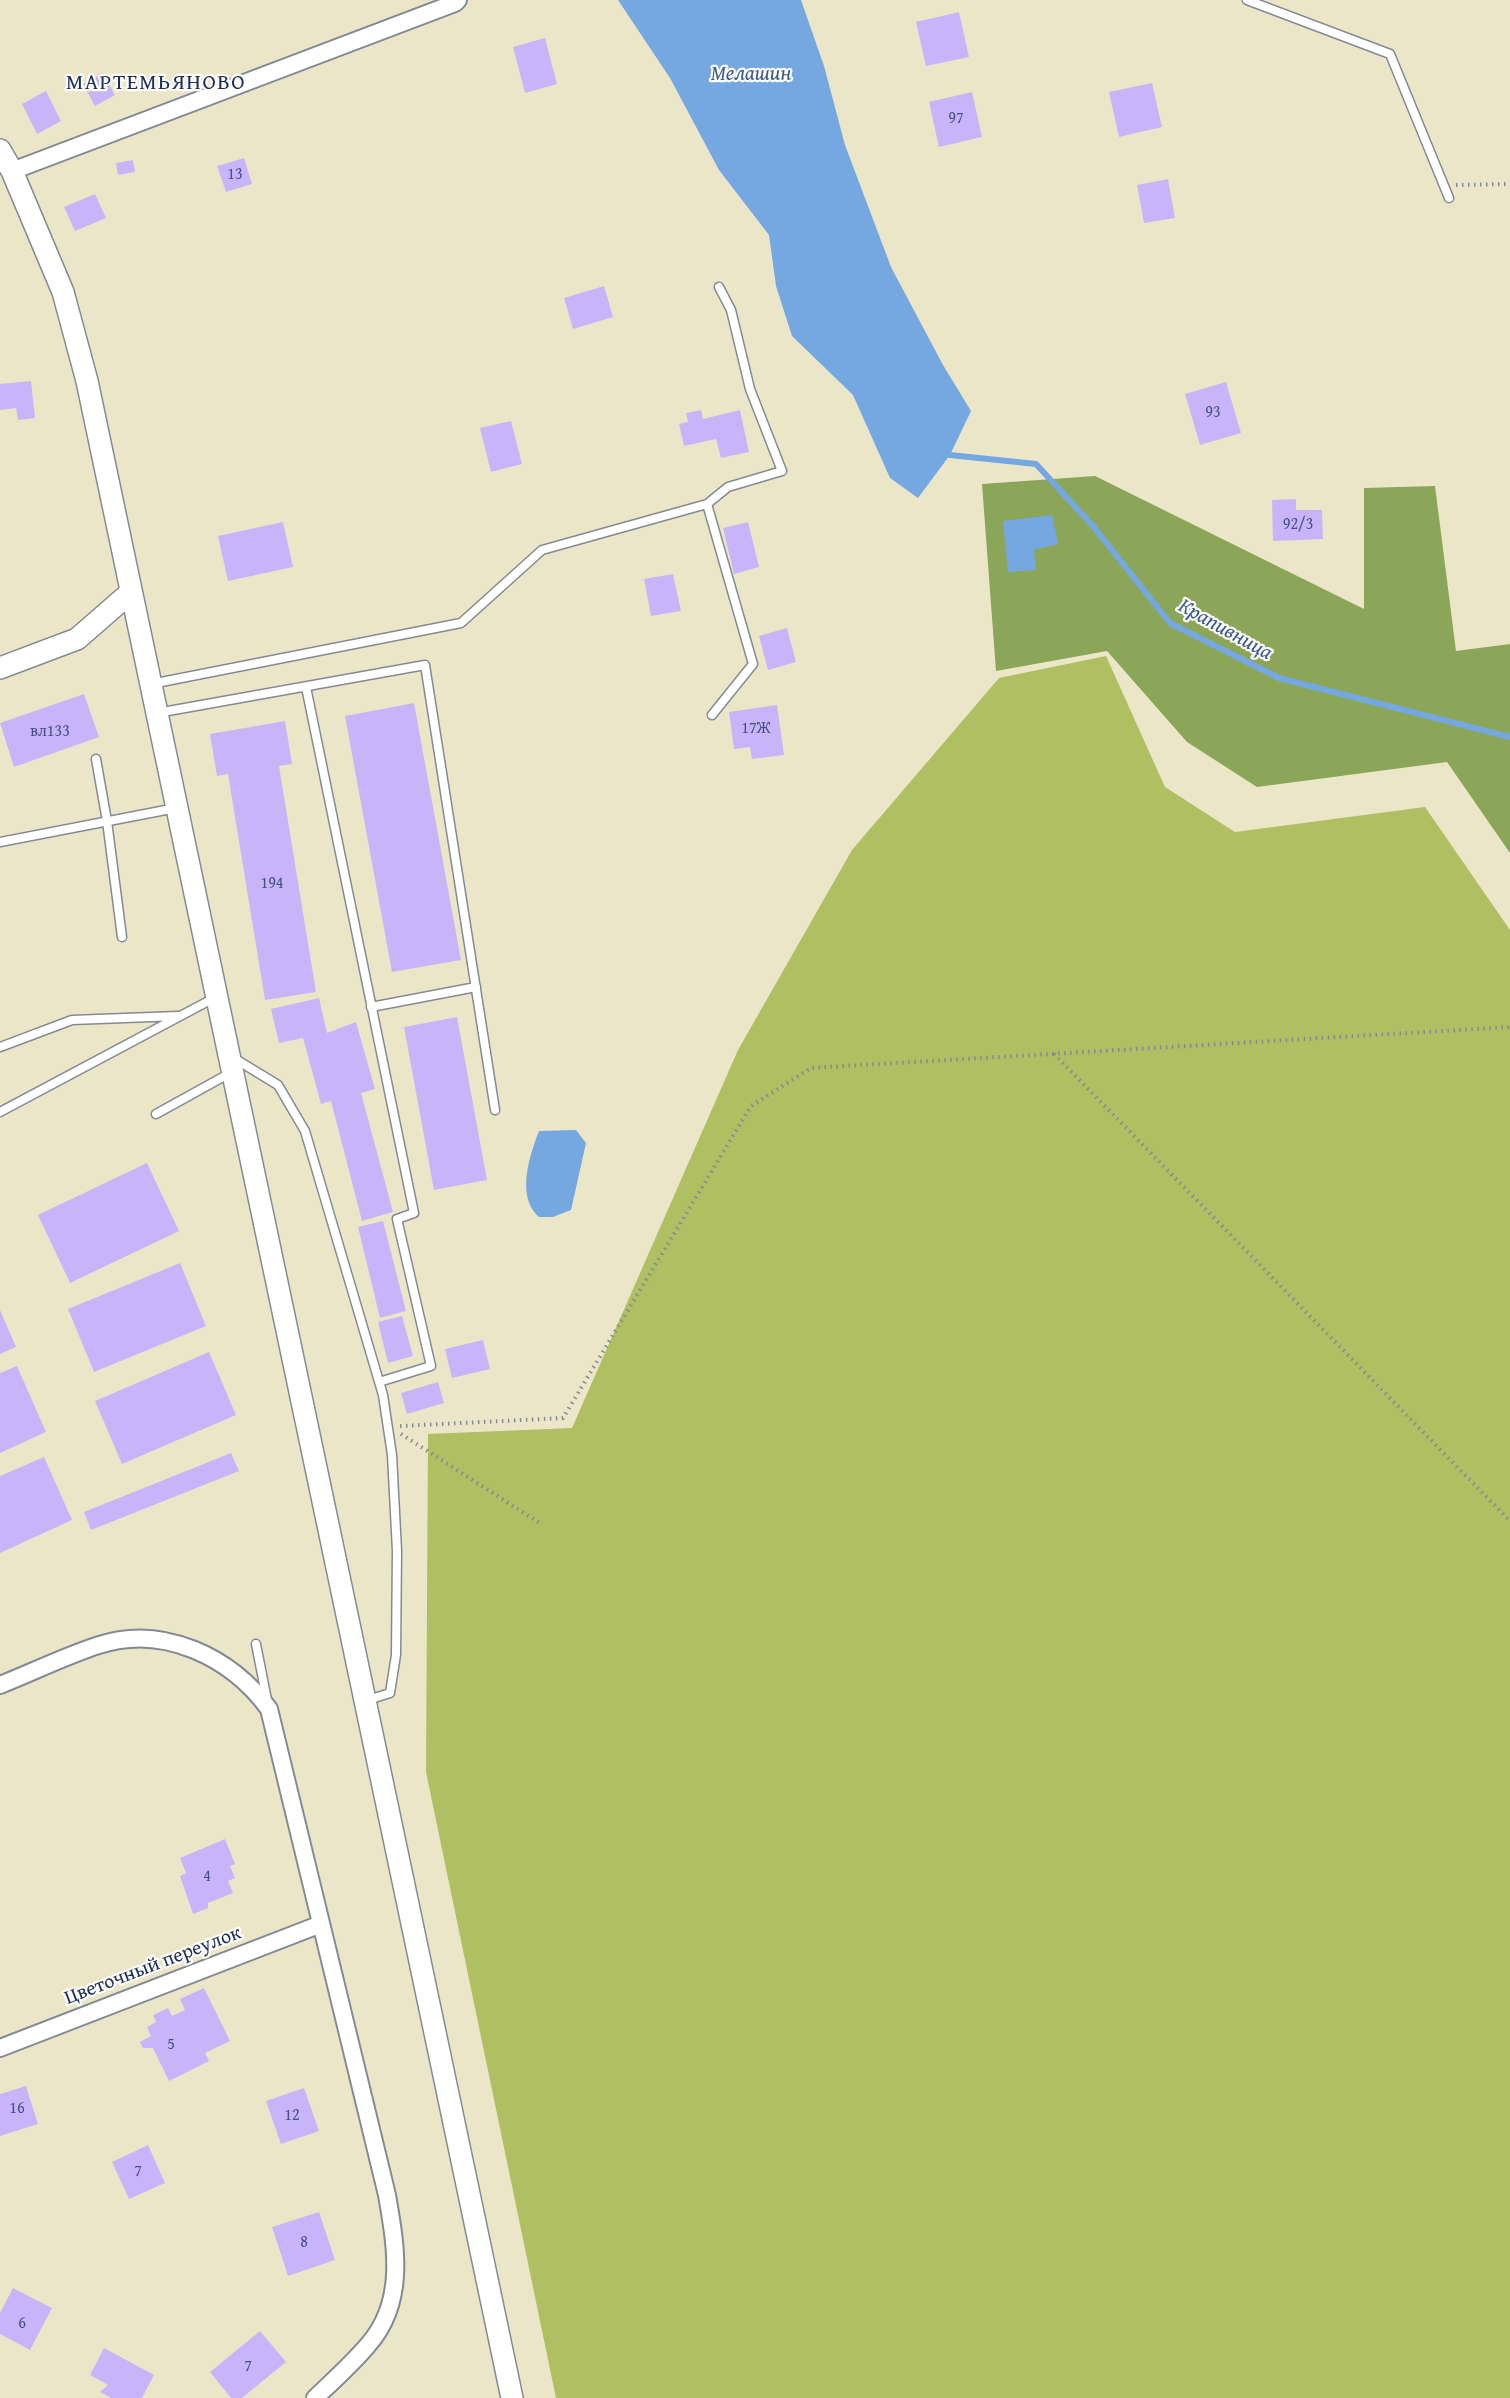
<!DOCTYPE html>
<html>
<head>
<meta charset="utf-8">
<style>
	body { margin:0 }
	canvas { display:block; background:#ece6c9 }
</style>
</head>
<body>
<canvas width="1510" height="2398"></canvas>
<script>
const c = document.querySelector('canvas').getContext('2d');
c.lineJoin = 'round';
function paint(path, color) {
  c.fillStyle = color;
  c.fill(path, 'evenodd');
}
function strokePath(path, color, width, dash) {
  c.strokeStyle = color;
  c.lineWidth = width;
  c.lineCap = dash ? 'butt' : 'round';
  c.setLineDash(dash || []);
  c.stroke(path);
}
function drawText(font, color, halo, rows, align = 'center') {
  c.font = font + ' "Gentium Book Plus",serif';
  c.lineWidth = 4.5;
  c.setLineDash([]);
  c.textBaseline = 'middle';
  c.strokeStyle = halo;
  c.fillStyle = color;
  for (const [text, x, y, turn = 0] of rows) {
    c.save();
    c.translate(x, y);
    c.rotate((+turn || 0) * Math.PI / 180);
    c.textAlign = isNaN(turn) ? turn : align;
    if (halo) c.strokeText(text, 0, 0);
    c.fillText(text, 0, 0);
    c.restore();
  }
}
paint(new Path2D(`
	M 1106,656 L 1165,787 L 1235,832 L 1425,807 L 1510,930 L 1510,2398 L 556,2398 L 426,1772 L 428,1434 L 572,1428 L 738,1050 L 852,850 L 999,678 Z`), '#afbf62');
paint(new Path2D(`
	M 1095,476 L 1364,609 L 1364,488 L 1435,486 L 1456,651 L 1510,644 L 1510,853 L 1447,762 L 1257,787 L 1187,742 L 1107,651 L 996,671 L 982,484 Z`), '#8ba658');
paint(new Path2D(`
	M 618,0 L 801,0 L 824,66 L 845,145 L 891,267 L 943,365 L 971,411 L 950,455 L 918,498 L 890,478 L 853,395 L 792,336 L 776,286 L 769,235 L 719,170 L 670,78 Z
	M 1052,515 L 1058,544 L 1034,550 L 1036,570 L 1008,572 L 1003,521 Z
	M 576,1130 L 586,1143 L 571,1210 L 553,1217 L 539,1217 C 516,1197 529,1157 539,1131 Z`), '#75a8e1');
strokePath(new Path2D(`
	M 950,455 L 1036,464 L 1093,526 L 1170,623 L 1279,678 L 1510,737`), '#75a8e1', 6);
paint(new Path2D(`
	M 959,12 L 969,57 L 926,66 L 916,22 Z
	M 545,38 L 557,84 L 525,93 L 513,47 Z
	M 103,73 L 115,95 L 95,106 L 83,84 Z
	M 1152,83 L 1162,127 L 1119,137 L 1109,92 Z
	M 46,91 L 61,121 L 37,134 L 22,104 Z
	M 972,92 L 982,137 L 939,147 L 929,102 Z
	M 244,158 L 252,184 L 226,192 L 217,166 Z
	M 133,160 L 135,172 L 118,175 L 116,163 Z
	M 1168,179 L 1175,218 L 1144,223 L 1137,185 Z
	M 95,194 L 106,218 L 75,231 L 64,207 Z
	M 604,286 L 613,317 L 573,329 L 564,298 Z
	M 31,381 L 35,418 L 18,420 L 16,408 L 0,410 L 0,384 Z
	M 1226,382 L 1241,433 L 1200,445 L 1185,394 Z
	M 701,410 L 703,419 L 740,410 L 749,452 L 721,458 L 716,439 L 684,446 L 679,424 L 688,422 L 686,413 Z
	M 511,421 L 522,464 L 491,472 L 480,428 Z
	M 1296,499 L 1296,510 L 1322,510 L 1323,539 L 1273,541 L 1272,500 Z
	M 283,522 L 293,567 L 228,581 L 218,536 Z
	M 748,522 L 759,567 L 734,574 L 723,528 Z
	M 673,574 L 681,611 L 651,616 L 644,579 Z
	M 787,628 L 796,662 L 768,670 L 759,636 Z
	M 84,694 L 99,737 L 14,767 L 0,723 Z
	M 414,703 L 461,960 L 392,972 L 345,716 Z
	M 777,705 L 784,755 L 752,759 L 750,747 L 734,749 L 729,712 Z
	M 285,721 L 292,764 L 279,766 L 316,992 L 265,1000 L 228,774 L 217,776 L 210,734 Z
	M 319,998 L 327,1033 L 356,1022 L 375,1089 L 361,1093 L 393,1212 L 362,1221 L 331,1101 L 321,1104 L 303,1038 L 279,1043 L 271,1009 Z
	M 457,1017 L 487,1180 L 434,1190 L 404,1027 Z
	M 147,1163 L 179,1231 L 70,1283 L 38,1215 Z
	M 383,1221 L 406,1311 L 380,1318 L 358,1227 Z
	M 180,1263 L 206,1326 L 94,1372 L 68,1309 Z
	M 0,1310 L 16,1347 L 0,1354 Z
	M 402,1316 L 413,1356 L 388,1363 L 378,1322 Z
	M 483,1340 L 490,1369 L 452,1378 L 445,1349 Z
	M 209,1352 L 236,1415 L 122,1464 L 95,1401 Z
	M 17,1366 L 46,1432 L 0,1453 L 0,1373 Z
	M 438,1382 L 444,1403 L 407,1414 L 401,1393 Z
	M 231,1453 L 239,1471 L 91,1530 L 84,1512 Z
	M 44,1457 L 72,1520 L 0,1553 L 0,1476 Z
	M 225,1839 L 235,1864 L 230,1866 L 235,1878 L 228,1881 L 233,1893 L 208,1903 L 208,1908 L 193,1914 L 180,1876 L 186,1873 L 180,1858 Z
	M 204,1988 L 230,2041 L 205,2053 L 209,2061 L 169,2081 L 153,2048 L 143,2048 L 140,2042 L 151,2036 L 147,2027 L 156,2022 L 153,2015 L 168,2008 L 172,2016 L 185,2010 L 180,1999 Z
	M 26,2086 L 38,2124 L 0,2136 L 0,2094 Z
	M 304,2088 L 319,2131 L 281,2144 L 266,2101 Z
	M 148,2145 L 165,2183 L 129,2199 L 112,2162 Z
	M 319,2212 L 335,2260 L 288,2276 L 272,2227 Z
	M 13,2288 L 52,2308 L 30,2350 L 0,2334 L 0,2313 Z
	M 260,2331 L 286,2362 L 242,2398 L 231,2398 L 210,2372 Z
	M 104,2348 L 154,2375 L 142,2398 L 111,2398 L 100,2392 L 108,2385 L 90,2375 Z`), '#c8b5f9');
const service = new Path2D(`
	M 1247,0 L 1390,54 L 1449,198
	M 707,504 L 728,487 L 782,471 L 750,389 L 731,310 L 719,287
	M 151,684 L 461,623 L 542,550 L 707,504 L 753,664 L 712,715
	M 306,687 L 414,1213 L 397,1219 L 431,1366 L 379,1382
	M 157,713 L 425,665 L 495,1110
	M 96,759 L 107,821 L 122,937
	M 0,842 L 176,808
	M 371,1007 L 476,987
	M 0,1047 L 72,1020 L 178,1016
	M 232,1057 L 278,1085 L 305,1131 L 383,1395 L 392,1455 L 397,1551 L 396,1655 L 390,1693 L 365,1701
	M 0,1112 L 216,997
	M 156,1114 L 232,1072
	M 256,1644 L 267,1700`);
const minor = new Path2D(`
	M 12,171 L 455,3 L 458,0
	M 0,1685 C 33,1672 65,1656 99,1645 C 163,1624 231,1657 269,1709 L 387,2195 C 396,2247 406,2302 368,2345 C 352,2364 333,2381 315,2398
	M 0,2048 L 321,1924`);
const tertiary = new Path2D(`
	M 0,150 L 12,171 L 63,292 L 87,381 L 512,2398
	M 0,668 L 77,639 L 131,592`);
strokePath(service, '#848a94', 11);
strokePath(minor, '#848a94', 20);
strokePath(tertiary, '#848a94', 24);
strokePath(new Path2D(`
	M 1456,185 L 1510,184
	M 1054,1054 L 1510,1521
	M 400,1426 L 563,1418 L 751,1106 L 811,1068 L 1510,1027
	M 401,1434 L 541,1524`), '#848a94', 4, [1.5, 4.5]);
strokePath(service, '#fff', 8);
strokePath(minor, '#fff', 16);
strokePath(tertiary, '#fff', 21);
drawText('16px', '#465085', null, [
	["97",956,119],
	["13",235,175],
	["93",1213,413],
	["92/3",1298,525],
	["17Ж",756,729],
	["вл133",50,732],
	["194",272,884],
	["4",207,1877],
	["5",171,2045],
	["16",17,2109],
	["12",292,2116],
	["7",138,2172],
	["8",304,2243],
	["6",22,2324],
	["7",248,2367]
]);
drawText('20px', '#1b2f5e', '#fdfcf7', [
	["Цветочный переулок",153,1966,-21]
]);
drawText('italic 21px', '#3a598c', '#fdfcf7', [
	["Мелашин",751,75],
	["Крапивница",1225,630,29]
]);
c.letterSpacing = '1.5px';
drawText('22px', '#1b2f5e', '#fdfcf7', [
	["МАРТЕМЬЯНОВО",156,83]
]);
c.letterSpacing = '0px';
</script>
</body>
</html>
